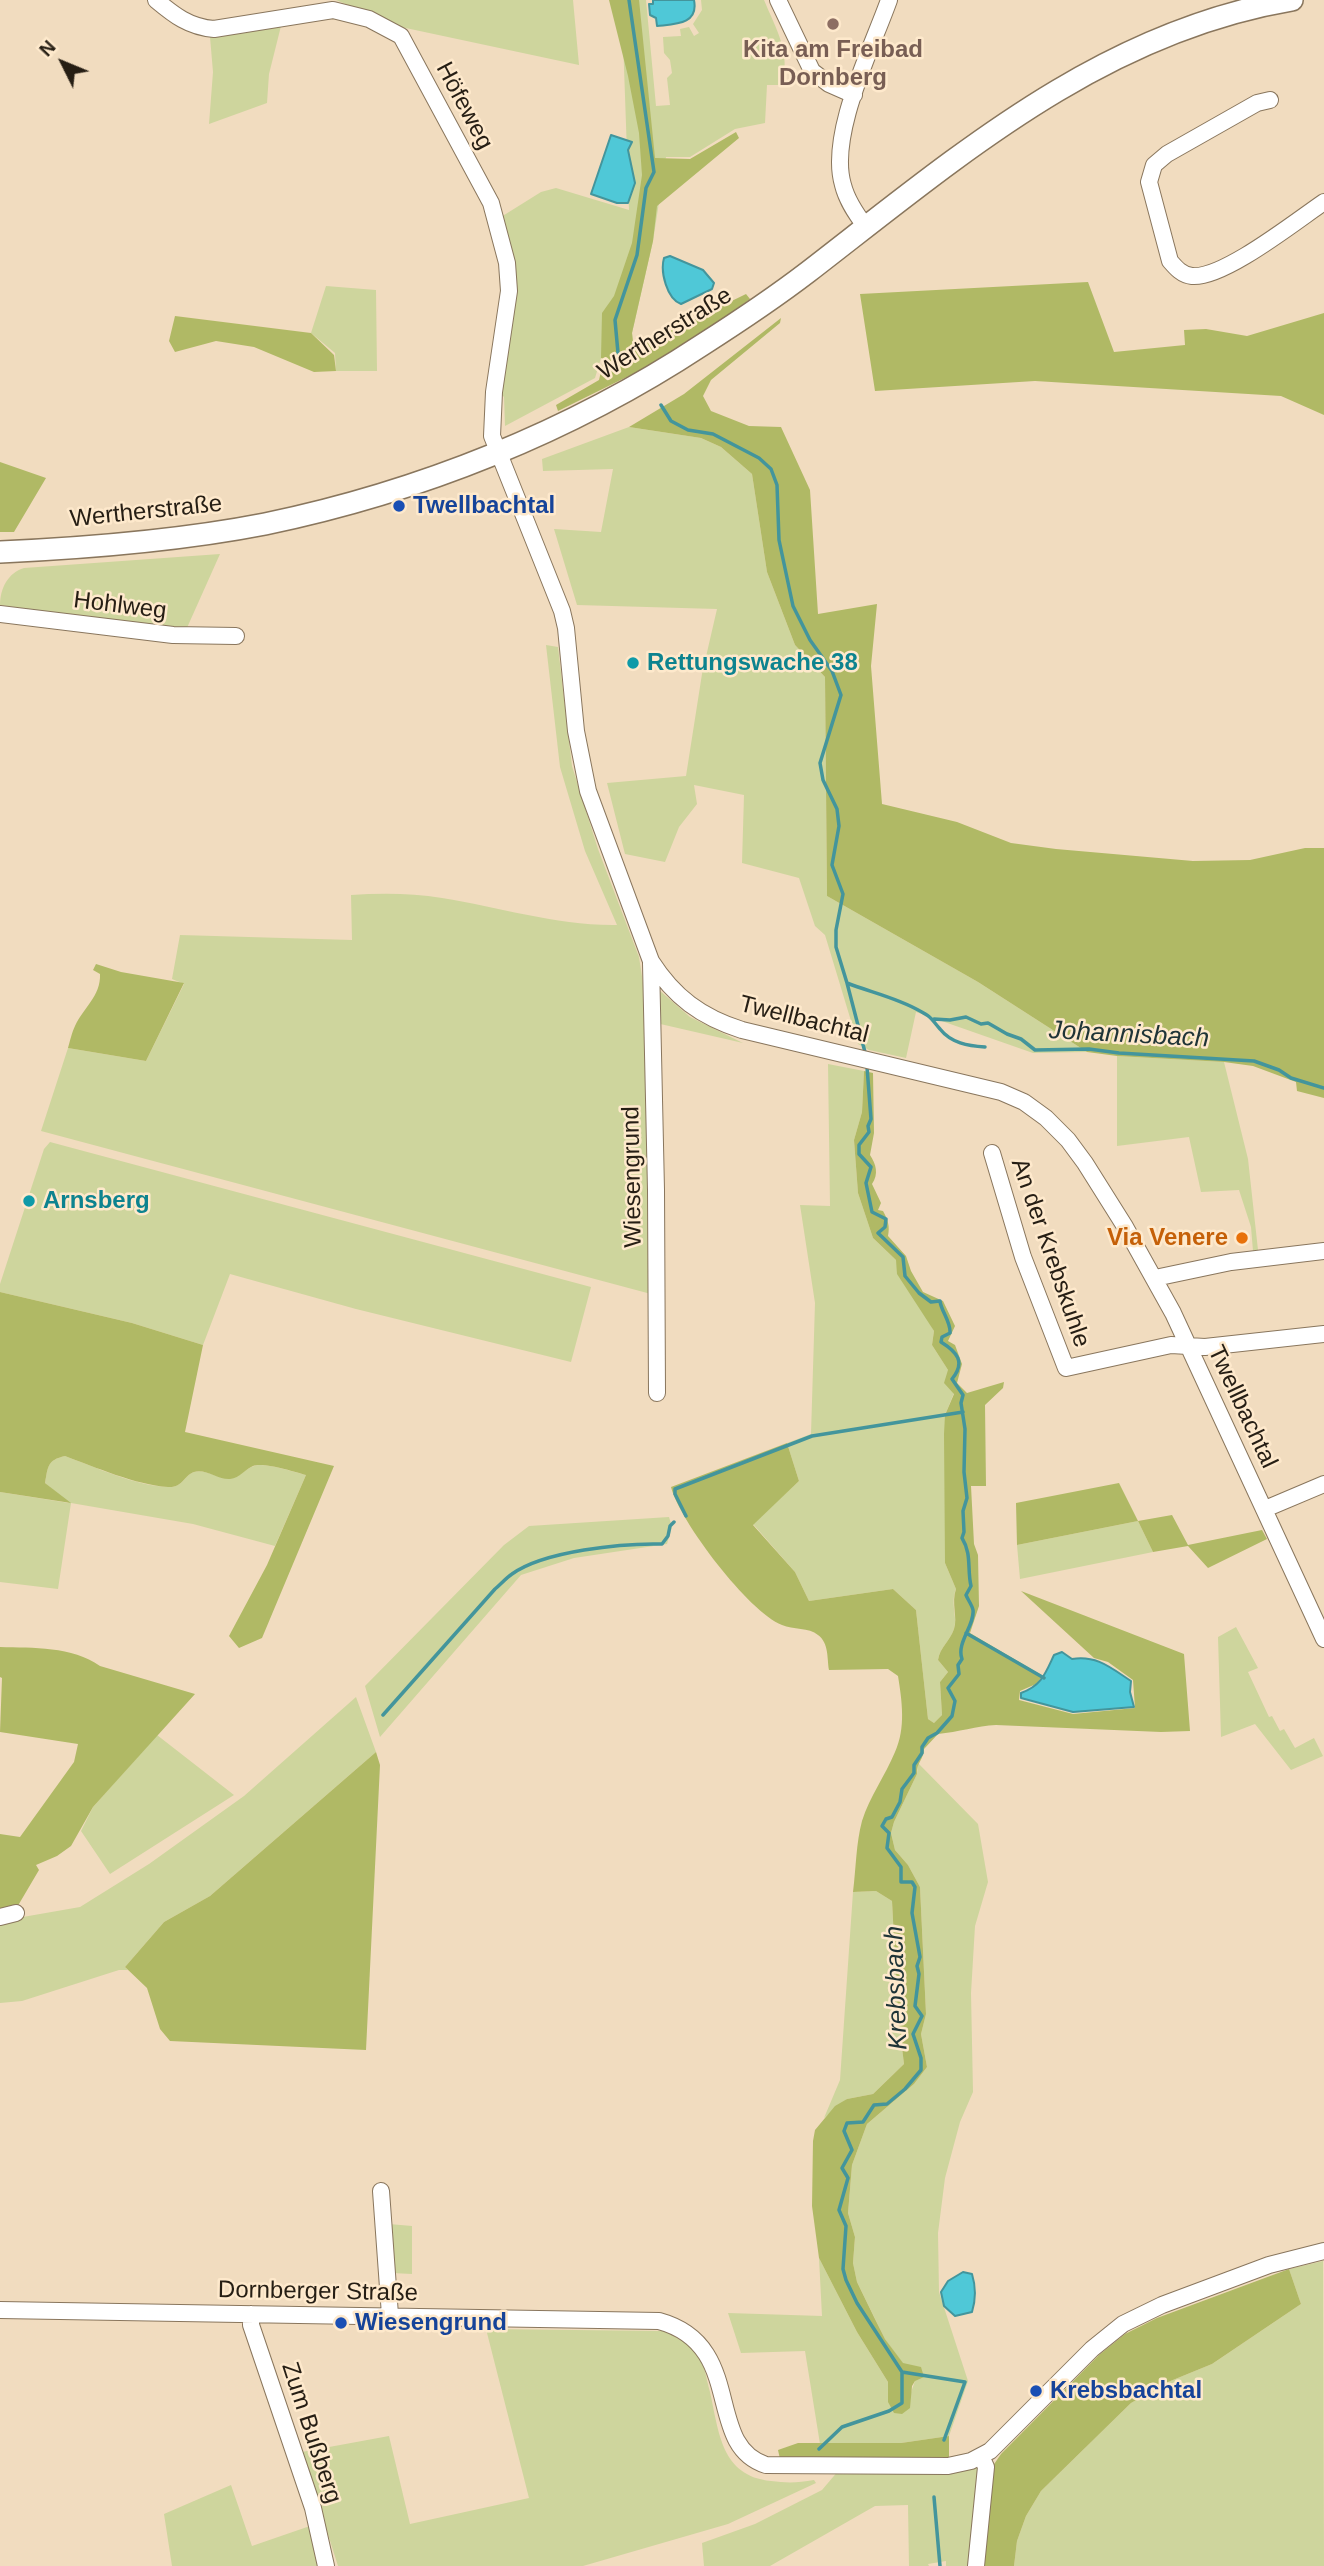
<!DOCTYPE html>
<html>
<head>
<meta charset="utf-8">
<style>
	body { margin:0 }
	#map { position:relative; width:1324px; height:2566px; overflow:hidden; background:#f1dcbf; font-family:Helvetica,sans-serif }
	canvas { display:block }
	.north { position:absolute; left:28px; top:28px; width:70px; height:70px; -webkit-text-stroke:5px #fee9cc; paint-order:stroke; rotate:313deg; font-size:19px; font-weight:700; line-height:28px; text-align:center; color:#261e14 }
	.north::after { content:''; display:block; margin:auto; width:24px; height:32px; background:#261e14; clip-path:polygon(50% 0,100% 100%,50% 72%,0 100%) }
</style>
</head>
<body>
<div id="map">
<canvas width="1324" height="2566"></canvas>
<div class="north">N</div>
</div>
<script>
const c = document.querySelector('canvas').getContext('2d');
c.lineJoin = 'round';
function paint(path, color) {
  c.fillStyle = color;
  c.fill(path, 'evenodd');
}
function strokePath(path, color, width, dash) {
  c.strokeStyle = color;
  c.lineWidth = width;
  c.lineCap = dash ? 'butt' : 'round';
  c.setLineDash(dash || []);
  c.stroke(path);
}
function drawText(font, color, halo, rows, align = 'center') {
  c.font = font + ' Helvetica,sans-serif';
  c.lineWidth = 5;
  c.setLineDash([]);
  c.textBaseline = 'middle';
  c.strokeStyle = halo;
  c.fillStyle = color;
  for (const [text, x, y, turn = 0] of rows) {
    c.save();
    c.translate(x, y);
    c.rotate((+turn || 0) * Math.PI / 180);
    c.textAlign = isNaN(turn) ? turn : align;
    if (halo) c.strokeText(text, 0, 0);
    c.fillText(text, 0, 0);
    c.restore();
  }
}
paint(new Path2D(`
	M 336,0 L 573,0 L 579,65 L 401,27 Z
	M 614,0 L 646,0 L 656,106 L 670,105 L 667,78 L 672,73 L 670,60 L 664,53 L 663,37 L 681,36 L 680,29 L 689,27 L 694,36 L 699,33 L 693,24 L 702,10 L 701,0 L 764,0 C 776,29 791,52 782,85 L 767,85 L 765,123 L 735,129 L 690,157 L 666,157 L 653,241 L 632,333 L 633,342 L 601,358 L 595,378 L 505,426 L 504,397 L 500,393 L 501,217 L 541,192 L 556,188 L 629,210 L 623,39 Z
	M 281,26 L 269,74 L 267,103 L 209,124 L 213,72 L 210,37 Z
	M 326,286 L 376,290 L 377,371 L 336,371 L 335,353 L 311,333 Z
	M 629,427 L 701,438 L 721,447 L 752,474 L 767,572 L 795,645 L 825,677 L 827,896 L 978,982 L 1087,1052 L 1033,1053 L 916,1012 L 906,1058 L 869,1050 L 858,1044 L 825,935 L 815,926 L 799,878 L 742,863 L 744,795 L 694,785 L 697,804 L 679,827 L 665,862 L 625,854 L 607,783 L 686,776 L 702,674 L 717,609 L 577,605 L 554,529 L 601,532 L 613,469 L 543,471 L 542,459 Z
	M 220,554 L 186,630 L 174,630 L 0,605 C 0,588 8,573 24,568 Z
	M 546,645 L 558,647 L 572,766 L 598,849 L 639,957 L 643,983 L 647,1015 L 651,1294 L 41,1131 L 68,1048 L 146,1061 L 184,984 L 172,979 L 180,935 L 352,940 L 351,895 C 381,893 412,893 442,898 C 500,907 557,926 617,925 L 585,851 L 560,767 Z
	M 659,990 L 690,1017 L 743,1043 L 656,1023 Z
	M 1117,1056 L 1224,1062 L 1248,1159 L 1258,1250 L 1253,1251 L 1251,1227 L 1239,1190 L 1201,1192 L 1189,1137 L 1117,1146 Z
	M 828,1064 L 864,1071 L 862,1112 L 854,1140 L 858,1193 L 873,1238 L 896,1260 L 934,1331 L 932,1345 L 948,1370 L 954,1393 L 945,1415 L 945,1563 L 956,1589 C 950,1604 958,1618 954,1629 C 950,1641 940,1647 938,1660 L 948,1672 L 940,1682 L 942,1715 L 934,1723 L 928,1719 L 916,1610 L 893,1589 L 809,1601 L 795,1572 L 753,1524 L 799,1481 L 787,1443 L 811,1434 L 815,1303 L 800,1205 L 830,1206 Z
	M 50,1142 L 591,1287 L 571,1362 L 356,1309 L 230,1274 L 203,1345 L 132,1323 L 0,1292 L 0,1284 L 44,1149 Z
	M 65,1456 C 95,1467 136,1486 168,1487 C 183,1488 183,1476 194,1472 C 205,1468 219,1480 230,1478 C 240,1477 245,1469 254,1466 C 265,1462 293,1472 306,1475 L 275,1546 L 193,1524 L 71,1503 L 58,1589 L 0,1582 L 0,1492 L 69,1503 L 45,1483 C 48,1467 47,1460 65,1456 Z
	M 669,1517 L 672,1527 L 667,1544 L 574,1558 L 521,1575 L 380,1737 L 365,1686 L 504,1545 L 529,1526 Z
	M 1138,1521 L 1153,1552 L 1020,1579 L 1017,1545 Z
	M 1236,1627 L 1258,1668 L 1248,1672 L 1269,1717 L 1272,1716 L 1280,1731 L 1284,1729 L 1295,1748 L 1314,1738 L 1323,1756 L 1291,1770 L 1255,1724 L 1221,1737 L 1218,1637 Z
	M 356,1697 L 376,1752 L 210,1896 L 164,1922 L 125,1967 L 128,1970 L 119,1970 L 22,2001 L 0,2003 L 0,1921 L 80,1907 L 149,1864 L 244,1796 Z
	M 157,1735 L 234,1795 L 110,1874 L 81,1831 L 93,1807 Z
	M 918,1763 L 978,1824 L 988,1882 L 975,1926 L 971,1993 L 973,2092 L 960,2122 L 945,2178 L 938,2233 L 939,2292 L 968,2381 L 949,2436 L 901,2443 L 820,2444 L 805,2351 L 741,2353 L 728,2313 L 822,2316 L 819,2258 L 857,2332 L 888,2382 L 888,2402 L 909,2398 L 915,2381 L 885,2339 L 857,2282 L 853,2263 L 855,2237 L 848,2213 L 852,2165 L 867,2124 L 914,2084 L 927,2067 L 921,2034 L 926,2014 L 920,1887 L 908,1865 L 895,1850 L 891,1833 L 894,1822 L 917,1774 Z
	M 876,1891 L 892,1901 L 898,2015 L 904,2064 L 873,2094 L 847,2099 L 824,2118 L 840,2080 L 853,1892 Z
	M 389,2224 L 412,2226 L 412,2274 L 392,2273 Z
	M 1323,2261 L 1324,2566 L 1014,2566 L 1017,2541 L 1026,2516 L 1041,2491 L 1131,2403 L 1168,2382 L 1212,2364 L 1301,2304 L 1289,2269 Z
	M 486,2329 L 663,2331 C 674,2336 687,2342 695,2351 C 705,2363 706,2378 710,2392 C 719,2432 721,2476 771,2481 C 786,2483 798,2483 814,2480 L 816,2483 L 728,2524 L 583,2566 L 338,2566 L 302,2452 L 389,2436 L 410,2524 L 529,2498 Z
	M 979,2467 L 971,2566 L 946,2566 L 946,2561 L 928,2564 L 929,2566 L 909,2566 L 908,2505 L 875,2506 L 770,2566 L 704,2566 L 702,2543 L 755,2524 L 822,2490 L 839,2470 L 954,2473 Z
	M 231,2485 L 252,2546 L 310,2526 L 318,2566 L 172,2566 L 164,2514 Z`), '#ced59d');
paint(new Path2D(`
	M 609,0 L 639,0 L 655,158 L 690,159 L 736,132 L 739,138 L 657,206 L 653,241 L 632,333 L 633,342 L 662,335 L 746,294 L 750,299 L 705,332 L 649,366 L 558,411 L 556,405 L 599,380 L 604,359 L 601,358 L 602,313 L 614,296 L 632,243 L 642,175 L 639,133 L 628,76 Z
	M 1088,282 L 1114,352 L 1185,345 L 1184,330 L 1206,329 L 1247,336 L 1324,313 L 1324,415 L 1281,396 L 1035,381 L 875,391 L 860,294 Z
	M 175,316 L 311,333 L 334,355 L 336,371 L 314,372 L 254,347 L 216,341 L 175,352 L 169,341 Z
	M 781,318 L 780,323 L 711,380 L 703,396 L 711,411 L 749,426 L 781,427 L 810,490 L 818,614 L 877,604 L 871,666 L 882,804 L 957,822 L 1011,843 L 1056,849 L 1193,861 L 1250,860 L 1305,848 L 1324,848 L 1324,1098 L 1297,1091 L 1296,1082 L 1253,1066 L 1224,1062 L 1117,1056 L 1087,1052 L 978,982 L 827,896 L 825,677 L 795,645 L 767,572 L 752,474 L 721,447 L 701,438 L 629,427 L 684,394 Z
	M 0,462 L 46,478 L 14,532 L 0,532 Z
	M 96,964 L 121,972 L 184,983 L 146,1061 L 68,1048 C 70,1041 72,1032 75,1026 C 83,1008 101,996 100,974 L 93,970 Z
	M 864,1071 L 873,1073 L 874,1133 L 870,1155 C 876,1164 879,1174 872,1184 L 881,1203 L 878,1210 L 883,1211 C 888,1220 890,1226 888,1236 L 906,1256 L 911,1271 L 923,1292 L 943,1301 L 955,1326 L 948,1341 L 955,1345 L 962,1364 L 957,1383 L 967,1393 L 1004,1382 L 1003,1388 L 985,1405 L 986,1486 L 971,1486 L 974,1544 L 978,1555 L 979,1606 L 970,1633 L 1043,1676 L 1036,1684 L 1020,1691 L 1019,1700 L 1073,1714 L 1135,1708 L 1133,1680 L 1108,1662 L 1094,1658 L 1021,1591 L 1184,1654 L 1190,1731 L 1161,1732 L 996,1725 C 977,1726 958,1732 938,1734 L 924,1749 C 924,1759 916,1763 917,1774 L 894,1822 L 891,1833 L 895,1850 L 908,1865 L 920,1887 L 926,2014 L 921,2034 L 927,2067 L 914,2084 L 867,2124 L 852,2165 L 848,2213 L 855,2237 L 853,2263 L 857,2282 L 874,2317 L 885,2339 L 903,2363 L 921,2367 L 924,2377 L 915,2381 L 912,2386 L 910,2408 L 902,2414 L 894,2413 L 888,2402 L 888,2382 L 857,2332 L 819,2258 L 812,2206 L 813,2141 L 815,2130 L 835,2106 L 847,2099 L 873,2094 L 904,2064 L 898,2015 L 892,1901 L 876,1891 L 853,1892 C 856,1869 856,1843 862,1821 C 870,1796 885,1776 895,1752 C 906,1728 902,1701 898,1676 L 888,1669 L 829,1670 C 827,1658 829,1643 818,1635 C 809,1627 793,1630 782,1625 C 749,1612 680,1522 671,1487 L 787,1443 L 799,1481 L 753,1525 L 795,1572 L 809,1601 L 893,1589 L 916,1610 L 928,1719 L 934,1723 L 942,1715 L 940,1682 L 948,1672 L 938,1660 C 940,1647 950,1641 954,1629 C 958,1618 951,1603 956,1589 L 945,1563 L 944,1434 L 945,1415 L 954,1394 L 944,1383 L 948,1370 L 932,1345 L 934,1331 L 897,1274 L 896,1260 L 873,1238 L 858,1193 L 854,1140 L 862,1112 Z
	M 0,1292 L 132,1323 L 203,1345 L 185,1432 L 334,1466 L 262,1638 L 239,1648 L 229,1636 L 267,1565 L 306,1475 C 294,1472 265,1462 253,1466 C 245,1469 240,1478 230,1479 C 219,1480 205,1468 194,1472 C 183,1476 183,1488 168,1487 C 136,1485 95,1467 65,1456 C 47,1460 48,1467 45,1483 L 71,1503 L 0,1492 Z
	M 1119,1483 L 1138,1521 L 1172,1515 L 1188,1545 L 1262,1530 L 1267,1539 L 1208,1568 L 1188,1546 L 1153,1552 L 1138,1521 L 1017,1545 L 1016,1503 Z
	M 0,1647 C 33,1648 72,1646 100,1666 L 195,1694 L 93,1807 L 71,1846 L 57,1856 L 36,1865 L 39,1870 L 16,1909 L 0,1912 L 0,1834 L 20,1837 L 74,1762 L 78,1744 L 0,1732 L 2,1678 L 0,1677 Z
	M 376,1752 L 380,1765 L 366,2050 L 170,2041 L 160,2029 L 147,1988 L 125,1967 L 164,1922 L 210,1896 Z
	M 1289,2269 L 1301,2304 L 1212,2364 L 1168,2382 L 1131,2403 L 1041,2491 L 1026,2516 L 1017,2541 L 1014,2566 L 980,2566 L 990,2470 L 1001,2454 L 1099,2355 L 1125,2334 L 1157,2318 Z
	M 949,2436 L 949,2459 L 780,2459 L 778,2450 L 798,2443 L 901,2443 Z`), '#b0b965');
const water = new Path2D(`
	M 653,0 L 694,0 C 699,25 674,24 657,26 L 656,18 L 650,15 L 649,4 L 653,4 Z
	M 611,135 L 632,142 L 628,150 L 635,183 L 628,203 L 617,203 L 591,194 Z
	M 670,256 L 703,270 L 714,283 L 712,289 L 681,304 C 667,299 660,272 664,258 Z
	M 1062,1652 L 1072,1659 C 1097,1655 1111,1668 1131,1681 L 1130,1692 L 1134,1707 L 1073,1712 L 1021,1698 L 1021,1693 C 1042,1685 1045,1674 1054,1655 Z
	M 963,2272 L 972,2274 C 976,2287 976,2299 972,2312 L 955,2316 L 944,2306 L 941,2292 L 948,2281 Z`);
paint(water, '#4fc8d7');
strokePath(water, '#43959c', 2);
strokePath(new Path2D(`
	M 624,361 L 618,353 L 615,320 L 637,255 L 646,188 L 654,172 L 629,0
	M 661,405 L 671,421 L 688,430 L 713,434 L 759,458 L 771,469 L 777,485 L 779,540 L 793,606 L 810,640 L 832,671 L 841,695 L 820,763 L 823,780 L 837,809 L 839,826 L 832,865 L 843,894 L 836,930 L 836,947 L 847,983 C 870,992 898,998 920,1011 C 933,1018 931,1019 940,1029 C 951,1043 968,1046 985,1047
	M 847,983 L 866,1056
	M 934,1019 L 950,1020 L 966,1017 L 981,1024 L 988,1023 L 1007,1034 L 1021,1039 L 1035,1050 L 1089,1049 L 1119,1053 L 1254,1061 L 1279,1070 L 1291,1078 L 1324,1088
	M 867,1067 L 871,1119 L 868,1126 L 869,1132 L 859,1145 L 859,1154 L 871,1167 L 866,1183 L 872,1212 L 886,1219 L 885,1227 L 878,1233 L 903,1257 L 905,1276 L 919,1293 L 931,1302 L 940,1301 C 941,1311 951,1322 950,1333 L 942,1337 L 941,1342 C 957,1352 966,1362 952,1379 L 963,1395 L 961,1403 L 965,1429 L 964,1472 L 967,1498 L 963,1511 L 964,1532 L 962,1538 C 972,1554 967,1569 971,1586 L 966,1595 C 968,1600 972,1605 973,1610 C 975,1625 956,1643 962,1659 L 958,1665 L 959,1674 L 948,1688 L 955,1701 L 952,1716 L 937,1733 L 928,1738 L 922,1747 L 922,1753 L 914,1765 L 914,1773 L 902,1789 L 900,1802 L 892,1817 L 886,1819 L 882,1826 L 889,1833 L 887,1848 L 901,1867 L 901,1882 L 912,1882 L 915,1887 L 912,1913 L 920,1957 L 917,1966 L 919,1974 L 915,2006 L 922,2016 L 913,2034 L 921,2058 L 921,2070 L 905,2089 L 887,2104 L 874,2105 L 863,2122 L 847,2123 L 844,2131 L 852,2150 L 842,2168 L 848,2178 L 839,2210 L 846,2226 L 843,2269 L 846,2280 L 857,2303 L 902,2372 L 965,2382 L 944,2440
	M 686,1516 L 675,1494 L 675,1489 L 812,1436 L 963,1412
	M 966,1633 L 1044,1678
	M 383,1715 L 495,1589 C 501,1584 506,1578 512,1574 C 544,1551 622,1543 662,1544 L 668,1536 L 670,1526 L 674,1522
	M 819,2449 L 842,2427 L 889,2411 L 902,2403 L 902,2372
	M 934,2497 L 940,2566`), '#43959c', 3.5);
const minor = new Path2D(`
	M 156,0 C 174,15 189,27 214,29 L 333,10 L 369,19 L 401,36 L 491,203 L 507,263 L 509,291 L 494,392 L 492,436 L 562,611 L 566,628 L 576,731 L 588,791 L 651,961 C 674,997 701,1017 742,1030 L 1001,1092 L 1024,1102 L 1046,1118 L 1068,1140 L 1085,1163 L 1124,1225 L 1173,1313 L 1324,1639
	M 778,0 L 812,71 L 829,84 L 854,95
	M 1270,100 L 1257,103 L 1167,154 L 1154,165 L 1149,182 L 1170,261 C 1176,268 1182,275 1192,276 C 1223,279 1296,221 1324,202
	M 866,227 C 856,214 847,201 843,185 C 828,135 872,48 889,0
	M 0,614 L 173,635 L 236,636
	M 651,963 L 656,1190 L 657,1393
	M 992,1153 L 1023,1257 L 1066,1368 L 1171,1345 L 1205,1347 L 1324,1334
	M 1155,1278 L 1231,1262 L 1324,1251
	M 1265,1509 L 1324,1484
	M 0,1917 L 16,1913
	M 381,2191 L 390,2315
	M 0,2310 L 659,2321 C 747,2345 703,2445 766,2465 L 948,2466 L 971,2461 L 990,2451 L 1092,2349 L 1123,2324 L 1162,2305 L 1269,2265 L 1324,2251
	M 251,2314 L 251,2325 L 313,2508 L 326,2566
	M 976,2566 L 986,2467 L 981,2456`);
const major = new Path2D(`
	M 0,552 C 88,548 178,541 265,524 C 419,492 570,432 702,345 C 738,322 774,298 808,272 C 957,157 1101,32 1292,0`);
strokePath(minor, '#89765d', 18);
strokePath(major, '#89765d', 24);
strokePath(minor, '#fff', 16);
strokePath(major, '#fff', 21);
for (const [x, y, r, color] of [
	[833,24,7,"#8d6e63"],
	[399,506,7,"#1a4fb4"],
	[633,663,7,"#0f9aa8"],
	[29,1201,7,"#0f9aa8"],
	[1242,1238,7,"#e8710a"],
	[341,2323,7,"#1a4fb4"],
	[1036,2391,7,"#1a4fb4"]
]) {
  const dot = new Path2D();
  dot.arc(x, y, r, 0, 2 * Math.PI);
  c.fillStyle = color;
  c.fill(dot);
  strokePath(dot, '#fee9cc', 2.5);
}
drawText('bold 24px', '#785e54', '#fee9cc', [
	["Kita am Freibad",833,50],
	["Dornberg",833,78]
]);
drawText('24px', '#261e14', '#fee9cc', [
	["Höfeweg",464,106,62],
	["Wertherstraße",665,334,-32],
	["Wertherstraße",146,512,-6],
	["Hohlweg",120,606,7],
	["Twellbachtal",804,1020,14],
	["Wiesengrund",633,1177,-91],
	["An der Krebskuhle",1050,1253,71],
	["Twellbachtal",1242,1407,65],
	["Dornberger Straße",318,2292,1],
	["Zum Bußberg",311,2433,72]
]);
drawText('bold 24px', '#164399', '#fee9cc', [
	["Twellbachtal",413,506],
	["Wiesengrund",355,2323],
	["Krebsbachtal",1050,2391]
], 'left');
drawText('bold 24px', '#0d838f', '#fee9cc', [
	["Rettungswache 38",647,663],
	["Arnsberg",43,1201]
], 'left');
drawText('bold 24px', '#c56008', '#fee9cc', [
	["Via Venere",1228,1238]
], 'right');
drawText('italic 26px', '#1f3437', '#fee9cc', [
	["Johannisbach",1129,1035,3],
	["Krebsbach",897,1988,-92]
]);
</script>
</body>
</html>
